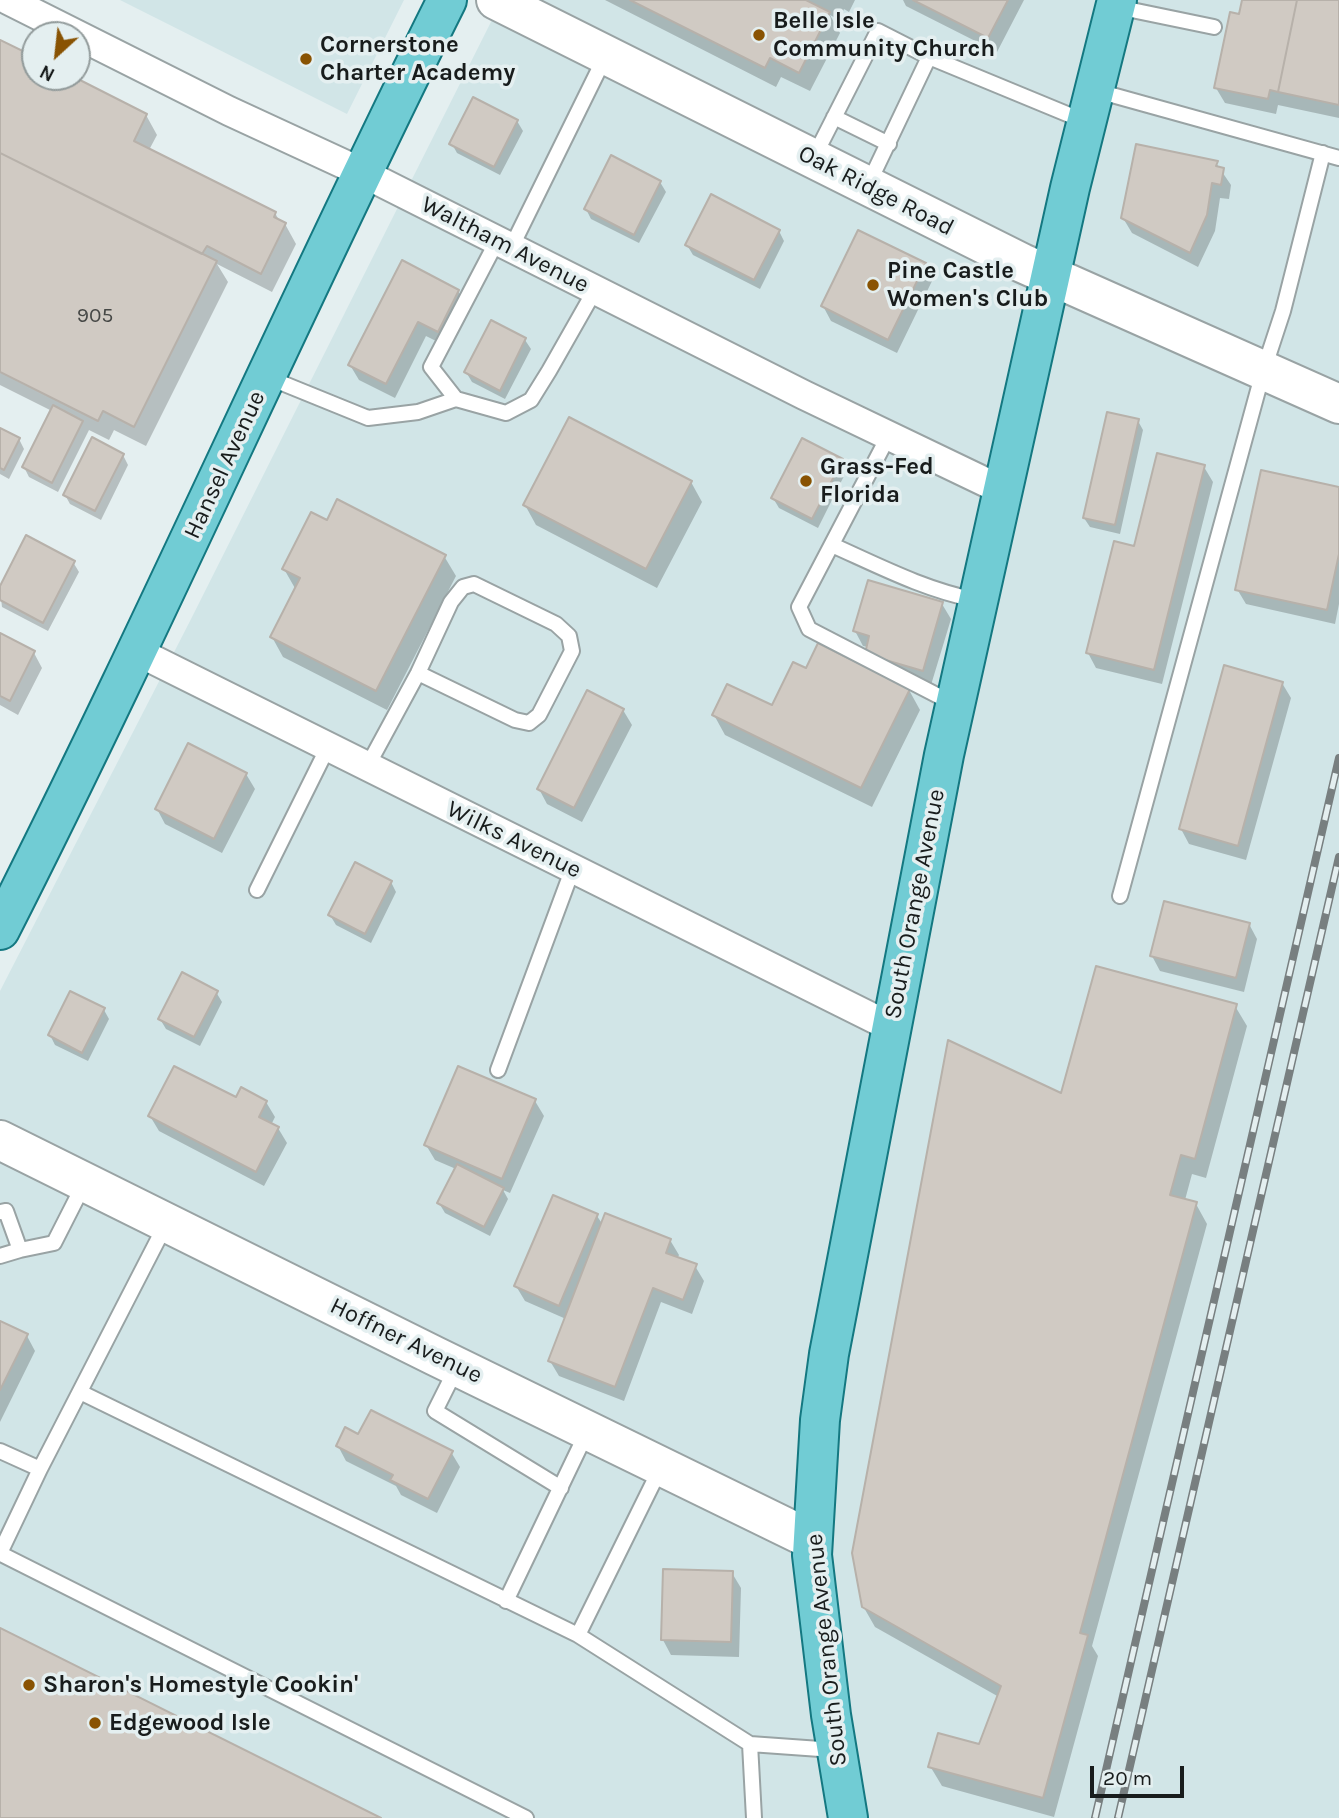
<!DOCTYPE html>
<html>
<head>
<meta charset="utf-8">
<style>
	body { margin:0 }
	#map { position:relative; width:1339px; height:1818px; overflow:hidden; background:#e4eff0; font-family:Karla,sans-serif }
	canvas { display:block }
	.north { position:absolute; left:21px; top:21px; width:70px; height:70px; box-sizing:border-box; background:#e4eff0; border:2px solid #929b9b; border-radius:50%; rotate:207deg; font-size:19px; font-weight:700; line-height:28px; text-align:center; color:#181c1c }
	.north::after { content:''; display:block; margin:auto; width:24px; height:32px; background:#895303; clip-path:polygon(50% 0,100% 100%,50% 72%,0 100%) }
	.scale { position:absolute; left:1090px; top:1766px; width:94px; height:32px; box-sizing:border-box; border:4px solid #181c1c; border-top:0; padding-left:9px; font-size:21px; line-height:24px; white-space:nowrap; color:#181c1c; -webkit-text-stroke:5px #e4eff0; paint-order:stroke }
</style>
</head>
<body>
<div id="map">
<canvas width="1339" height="1818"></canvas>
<div class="north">N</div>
<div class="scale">20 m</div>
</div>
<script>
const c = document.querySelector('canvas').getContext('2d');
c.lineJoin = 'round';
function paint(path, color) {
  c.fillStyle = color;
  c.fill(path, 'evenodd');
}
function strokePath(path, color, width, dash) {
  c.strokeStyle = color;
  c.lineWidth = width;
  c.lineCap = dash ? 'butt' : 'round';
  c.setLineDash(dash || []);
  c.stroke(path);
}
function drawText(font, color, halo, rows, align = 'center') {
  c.font = font + ' Karla,sans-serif';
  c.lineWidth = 7;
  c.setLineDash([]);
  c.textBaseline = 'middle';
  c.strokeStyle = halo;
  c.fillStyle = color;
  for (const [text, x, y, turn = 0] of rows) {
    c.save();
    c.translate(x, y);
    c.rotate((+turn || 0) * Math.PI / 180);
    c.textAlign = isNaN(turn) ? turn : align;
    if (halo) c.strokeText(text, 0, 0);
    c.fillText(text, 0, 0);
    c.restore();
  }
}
paint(new Path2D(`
	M 120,0 L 404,0 L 347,114 Z
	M 502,0 L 1339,0 L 1339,1818 L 0,1818 L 0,991 L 189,623 Z`), '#d1e5e7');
paint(new Path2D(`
	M 605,0 L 855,0 L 849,12 L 844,9 L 839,20 L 830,15 L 840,33 L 810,91 L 781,77 L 776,87 Z
	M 903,0 L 1024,0 L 997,52 L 906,6 Z
	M 1243,0 L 1339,0 L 1339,118 L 1278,105 L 1276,114 L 1225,103 L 1216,88 Z
	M 0,42 L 35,59 L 35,77 L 70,77 L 146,115 L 157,135 L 149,150 L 275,213 L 280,222 L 285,224 L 296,244 L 272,292 L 217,264 L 228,282 L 146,446 L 114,430 L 109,440 L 89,430 L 58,492 L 29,477 L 24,467 L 52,411 L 0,385 Z
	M 517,121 L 523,131 L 500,175 L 457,153 L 452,144 Z
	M 1216,163 L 1231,185 L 1229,199 L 1220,198 L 1215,231 L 1198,267 L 1132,233 L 1123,218 Z
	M 660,182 L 666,192 L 639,243 L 591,219 L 586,209 Z
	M 779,231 L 784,241 L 760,289 L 693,255 L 687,245 Z
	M 925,264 L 933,279 L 897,353 L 831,321 L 823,306 Z
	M 458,291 L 467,306 L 446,346 L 426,336 L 395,398 L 359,380 L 350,365 Z
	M 525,340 L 531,349 L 505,399 L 472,382 L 466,372 Z
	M 1138,421 L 1143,430 L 1120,534 L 1090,527 L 1084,518 Z
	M 0,430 L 19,439 L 24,449 L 9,479 L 0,474 Z
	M 123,455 L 128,465 L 101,520 L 70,504 L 65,495 Z
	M 842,460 L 847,470 L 818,528 L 779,508 L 773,498 Z
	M 1204,467 L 1213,482 L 1162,684 L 1096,668 L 1088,653 L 1135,548 Z
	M 691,482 L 702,502 L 657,588 L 536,525 L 525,505 Z
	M 1339,489 L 1339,604 L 1335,624 L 1246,604 L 1237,589 Z
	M 328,522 L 444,556 L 456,576 L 387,710 L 283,657 L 272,637 L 296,590 L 284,569 Z
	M 73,562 L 79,572 L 48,631 L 2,607 L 0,590 Z
	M 942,604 L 951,619 L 931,685 L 875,668 L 868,647 L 863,646 L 855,631 Z
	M 0,635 L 34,653 L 42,668 L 18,715 L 0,705 Z
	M 807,670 L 909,690 L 920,710 L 872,807 L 725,735 L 714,715 L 773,708 Z
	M 1282,683 L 1291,698 L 1246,860 L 1189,844 L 1181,829 Z
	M 623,710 L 632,725 L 582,822 L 547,804 L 539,789 Z
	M 246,774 L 255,789 L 222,853 L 165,824 L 157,809 Z
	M 391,882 L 396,892 L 371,943 L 336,925 L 330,915 Z
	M 1249,924 L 1257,939 L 1244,992 L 1160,971 L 1152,956 Z
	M 216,992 L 222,1002 L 200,1046 L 166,1029 L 160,1019 Z
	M 1235,1006 L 1247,1026 L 1206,1178 L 1192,1174 L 1185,1200 L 1196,1204 L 1207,1224 L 1092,1646 L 1098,1656 L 1054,1817 L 942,1786 L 930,1766 L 980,1746 L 999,1697 L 875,1627 L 863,1606 L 1062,1096 Z
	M 104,1010 L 109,1019 L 88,1061 L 55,1045 L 50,1035 Z
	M 236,1100 L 266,1102 L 275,1117 L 271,1125 L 278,1128 L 287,1143 L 264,1186 L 159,1131 L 150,1116 Z
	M 535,1101 L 544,1116 L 510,1193 L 503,1190 L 508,1199 L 490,1236 L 445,1213 L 439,1203 L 456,1169 L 435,1160 L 426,1145 Z
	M 597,1216 L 603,1225 L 670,1240 L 679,1255 L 677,1259 L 695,1266 L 704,1281 L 692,1314 L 661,1302 L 624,1401 L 559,1376 L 550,1361 L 566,1319 L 525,1301 L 516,1286 Z
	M 0,1323 L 27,1336 L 35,1351 L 0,1422 Z
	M 359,1436 L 451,1452 L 460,1467 L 437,1513 L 401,1495 L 396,1486 L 346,1461 L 338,1446 Z
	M 732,1573 L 741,1588 L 739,1657 L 671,1655 L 663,1640 Z`), '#0003');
const building = new Path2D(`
	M 630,0 L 806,0 L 830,12 L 799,73 L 770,58 L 765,68 Z
	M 913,0 L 1008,0 L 988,38 Z
	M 1242,0 L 1297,0 L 1278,92 L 1270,90 L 1268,99 L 1214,88 L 1230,12 L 1239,14 Z
	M 1297,0 L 1339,0 L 1339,105 L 1278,92 Z
	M 0,40 L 35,57 L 35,77 L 74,77 L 147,114 L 134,141 L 276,212 L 274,217 L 286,223 L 261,274 L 207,246 L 202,254 L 0,153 Z
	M 473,97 L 518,120 L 494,167 L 449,144 Z
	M 1136,144 L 1218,161 L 1216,166 L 1224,168 L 1221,185 L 1212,183 L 1207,215 L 1190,253 L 1121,218 Z
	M 0,153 L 217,261 L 134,427 L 103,411 L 98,421 L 0,372 Z
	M 611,155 L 661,181 L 634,235 L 584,209 Z
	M 711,194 L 780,230 L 754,280 L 685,245 Z
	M 858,230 L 926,263 L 888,340 L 821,306 Z
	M 402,260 L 459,290 L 438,332 L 418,322 L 386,384 L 348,365 Z
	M 491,320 L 526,338 L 500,391 L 464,372 Z
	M 53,405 L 83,421 L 52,483 L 22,467 Z
	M 1107,412 L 1139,419 L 1115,525 L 1083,518 Z
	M 569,417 L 692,481 L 646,569 L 523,505 Z
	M 0,428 L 20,438 L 4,470 L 0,468 Z
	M 92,437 L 124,454 L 95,511 L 63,495 Z
	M 802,438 L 843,459 L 812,519 L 771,498 Z
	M 1157,453 L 1205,465 L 1154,670 L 1086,653 L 1114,541 L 1134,546 Z
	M 1261,470 L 1339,487 L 1339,554 L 1327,610 L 1235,590 Z
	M 337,499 L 446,555 L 376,691 L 270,637 L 300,578 L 282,569 L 311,512 L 327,520 Z
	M 26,535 L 75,561 L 43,623 L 0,600 L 0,586 Z
	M 868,580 L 943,602 L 923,671 L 865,654 L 869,636 L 853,631 Z
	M 0,633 L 35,651 L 10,701 L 0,696 Z
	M 818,643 L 910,689 L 861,788 L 712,715 L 727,684 L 772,705 L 793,662 L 806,668 Z
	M 1224,665 L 1283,682 L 1238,846 L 1179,829 Z
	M 587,690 L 624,709 L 574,808 L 537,789 Z
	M 188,743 L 247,773 L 214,839 L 155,809 Z
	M 355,862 L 392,881 L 365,934 L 328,915 Z
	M 1164,901 L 1250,923 L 1236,978 L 1150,956 Z
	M 1096,966 L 1237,1004 L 1195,1159 L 1181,1155 L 1170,1195 L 1197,1202 L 1080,1633 L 1088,1635 L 1043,1798 L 928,1767 L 938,1733 L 979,1744 L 1001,1686 L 862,1607 L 852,1553 L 948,1040 L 1061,1093 Z
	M 182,972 L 218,991 L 194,1037 L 158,1019 Z
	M 70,991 L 105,1008 L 82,1053 L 48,1035 Z
	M 174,1066 L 236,1097 L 241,1087 L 267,1101 L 259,1117 L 279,1127 L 256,1172 L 148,1116 Z
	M 458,1066 L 536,1099 L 502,1179 L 424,1145 Z
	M 457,1164 L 504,1188 L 484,1227 L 437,1203 Z
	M 553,1195 L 598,1214 L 559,1306 L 514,1286 Z
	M 605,1213 L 671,1239 L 666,1253 L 697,1264 L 683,1300 L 653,1288 L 615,1387 L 548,1361 Z
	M 0,1321 L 28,1334 L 0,1390 Z
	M 371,1410 L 453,1451 L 428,1499 L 390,1480 L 393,1475 L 336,1446 L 345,1427 L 358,1434 Z
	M 663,1569 L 733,1571 L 731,1642 L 661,1640 Z
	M 0,1628 L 381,1818 L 0,1818 Z`);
paint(building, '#d0cac3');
strokePath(building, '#b7b1aa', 2);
const service = new Path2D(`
	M 1117,7 L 1214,27
	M 1094,90 L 1339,158
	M 834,117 L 889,144
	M 814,157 L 878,31 L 929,57
	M 868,185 L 929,57 L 1084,121
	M 497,241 L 431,367 L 456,399 L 506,413 L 531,400 L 549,371 L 595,290
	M 511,248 L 605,57
	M 267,377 L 368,418 L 418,412 L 456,399
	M 889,435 L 799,607 L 809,629 L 954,704
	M 832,545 C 879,566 925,590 976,600
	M 367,767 L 418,673 L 451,602 L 463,587 L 474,584 L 556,624 L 569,636 L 572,651 L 539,715 L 529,723 L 515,720 L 418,673
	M 257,890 L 328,747
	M 1120,896 L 1263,372 L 1283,311 L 1323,153
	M 498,1070 L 573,868
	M 0,1212 L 6,1211 L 20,1250 L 54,1243 L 84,1184
	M 0,1256 L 20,1250
	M 456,1369 L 435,1411 L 561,1488
	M 80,1392 L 578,1635 L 750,1744 L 834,1750
	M 0,1451 L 40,1469 L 0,1553
	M 40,1469 L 166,1224
	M 1,1554 L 526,1818
	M 506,1601 L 587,1432
	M 578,1635 L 661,1467
	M 750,1744 L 754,1818`);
const minor = new Path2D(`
	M 8,0 L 229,111 L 361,172 L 804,395 L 1002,490
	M 138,652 L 891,1027`);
const secondary = new Path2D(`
	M 496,0 L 1022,263 L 1339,404
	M 0,1140 L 435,1356 L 812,1540`);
const primary = new Path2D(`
	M 0,930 C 156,623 293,308 447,0
	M 848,1818 L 831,1715 L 812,1555 L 820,1420 L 829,1354 L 944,755 L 1070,188 L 1117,0`);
strokePath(service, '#99a3a4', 18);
strokePath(minor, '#99a3a4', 32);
strokePath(secondary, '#99a3a4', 42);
strokePath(primary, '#147881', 42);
strokePath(service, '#fff', 14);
strokePath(minor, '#fff', 28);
strokePath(secondary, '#fff', 38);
strokePath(primary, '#71ccd4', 38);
const rail = new Path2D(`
	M 1095,1818 L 1339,758
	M 1118,1818 L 1339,857`);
strokePath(rail, '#787f80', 8);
strokePath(rail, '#e4eff0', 5, [16]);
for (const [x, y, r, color] of [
	[759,35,7,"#895303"],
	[306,59,7,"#895303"],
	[873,285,7,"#895303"],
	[806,481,7,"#895303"],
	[29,1685,7,"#895303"],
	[95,1723,7,"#895303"]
]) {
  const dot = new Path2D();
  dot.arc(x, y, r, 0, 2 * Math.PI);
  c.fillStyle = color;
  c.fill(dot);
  strokePath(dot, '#e4eff0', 2.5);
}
drawText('21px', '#464846', null, [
	["905",95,316]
]);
drawText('bold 24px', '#181c1c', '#e4eff0', [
	["Belle Isle",773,21],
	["Community Church",773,49],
	["Cornerstone",320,45],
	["Charter Academy",320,73],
	["Pine Castle",887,271],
	["Women's Club",887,299],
	["Grass-Fed",820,467],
	["Florida",820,495],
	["Sharon's Homestyle Cookin'",43,1685],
	["Edgewood Isle",109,1723]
], 'left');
drawText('24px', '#181c1c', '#e4eff0', [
	["Oak Ridge Road",876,191,27],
	["Waltham Avenue",505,245,27],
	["Hansel Avenue",225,465,-65],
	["Wilks Avenue",514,840,26],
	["South Orange Avenue",915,904,-79],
	["Hoffner Avenue",406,1341,26],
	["South Orange Avenue",827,1650,-96]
]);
</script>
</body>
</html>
